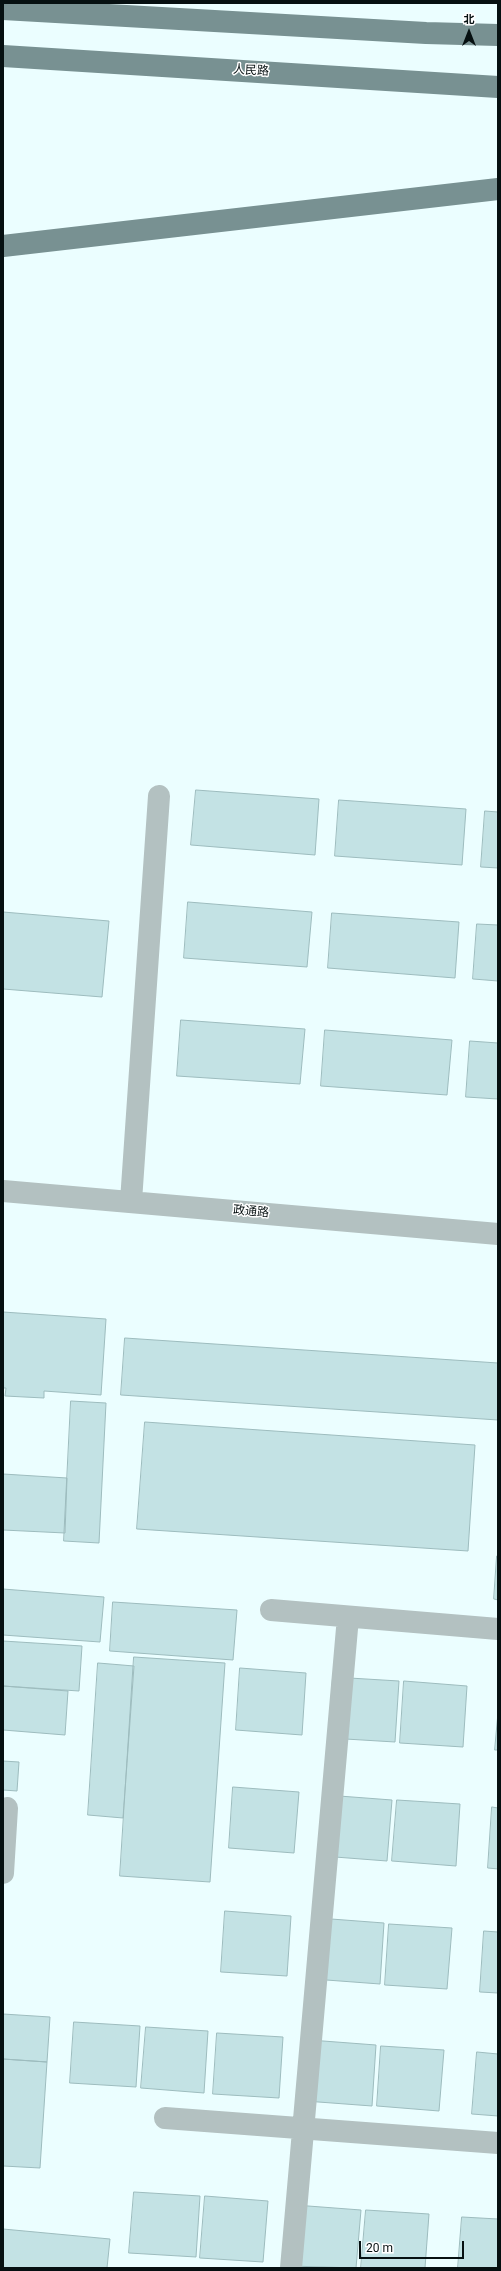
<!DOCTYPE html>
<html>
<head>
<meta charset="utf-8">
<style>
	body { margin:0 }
	#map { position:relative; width:501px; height:2271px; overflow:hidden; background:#ebfeff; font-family:Roboto,"Noto Sans SC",sans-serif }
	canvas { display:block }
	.frame { position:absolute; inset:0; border:4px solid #061011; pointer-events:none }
	.north { position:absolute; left:449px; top:12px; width:40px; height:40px; -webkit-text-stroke:3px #fff; paint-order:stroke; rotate:0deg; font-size:11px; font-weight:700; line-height:16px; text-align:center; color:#061011 }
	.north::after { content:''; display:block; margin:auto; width:14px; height:18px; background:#061011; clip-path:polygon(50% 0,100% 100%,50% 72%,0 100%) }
	.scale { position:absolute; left:359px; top:2241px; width:105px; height:18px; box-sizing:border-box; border:2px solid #061011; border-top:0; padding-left:5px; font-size:12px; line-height:14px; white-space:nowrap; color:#061011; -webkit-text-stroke:3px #fff; paint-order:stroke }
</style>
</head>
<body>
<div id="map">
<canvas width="501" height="2271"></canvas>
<div class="frame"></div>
<div class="north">北</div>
<div class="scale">20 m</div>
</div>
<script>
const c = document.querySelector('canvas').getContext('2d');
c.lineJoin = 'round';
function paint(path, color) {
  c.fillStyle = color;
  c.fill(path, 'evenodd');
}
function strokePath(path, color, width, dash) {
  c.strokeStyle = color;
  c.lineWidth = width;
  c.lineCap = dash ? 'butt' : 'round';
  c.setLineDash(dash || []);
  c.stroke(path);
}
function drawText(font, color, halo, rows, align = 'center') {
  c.font = font + ' Roboto,"Noto Sans SC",sans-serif';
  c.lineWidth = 3;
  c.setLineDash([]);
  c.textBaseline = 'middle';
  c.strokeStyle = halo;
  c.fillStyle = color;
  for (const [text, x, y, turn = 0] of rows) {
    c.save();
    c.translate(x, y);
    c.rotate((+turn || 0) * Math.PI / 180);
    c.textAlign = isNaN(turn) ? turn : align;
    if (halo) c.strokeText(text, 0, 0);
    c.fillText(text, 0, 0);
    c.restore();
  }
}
const building = new Path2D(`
	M 196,790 L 319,799 L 315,855 L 191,845 Z
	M 339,800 L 466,809 L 462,865 L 335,856 Z
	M 485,811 L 498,812 L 498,868 L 481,867 Z
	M 188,902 L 312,912 L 307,967 L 184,958 Z
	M 3,912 L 109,921 L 102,997 L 3,989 Z
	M 332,913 L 459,922 L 455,978 L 328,968 Z
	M 477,924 L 498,925 L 498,981 L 473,979 Z
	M 181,1020 L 305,1029 L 300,1084 L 177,1076 Z
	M 325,1030 L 452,1040 L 447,1095 L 321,1086 Z
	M 470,1041 L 498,1043 L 498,1099 L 466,1097 Z
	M 3,1312 L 106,1319 L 101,1395 L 44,1391 L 44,1398 L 5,1396 L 6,1388 L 3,1388 Z
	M 125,1338 L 498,1363 L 498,1420 L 121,1395 Z
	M 71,1401 L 106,1403 L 99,1543 L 64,1541 Z
	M 145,1422 L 475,1445 L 468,1551 L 137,1529 Z
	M 3,1474 L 67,1478 L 65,1533 L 3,1530 Z
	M 497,1556 L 498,1556 L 498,1600 L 494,1599 Z
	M 3,1589 L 104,1597 L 100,1642 L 3,1635 Z
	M 113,1602 L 237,1610 L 233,1660 L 110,1651 Z
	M 3,1641 L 82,1646 L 79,1691 L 3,1686 Z
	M 134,1657 L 225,1663 L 210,1882 L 120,1876 Z
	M 98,1663 L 134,1666 L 123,1818 L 88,1815 Z
	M 240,1668 L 306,1673 L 302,1735 L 236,1730 Z
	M 333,1677 L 399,1681 L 395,1742 L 329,1738 Z
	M 404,1681 L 467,1686 L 463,1747 L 400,1743 Z
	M 3,1686 L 68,1691 L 65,1735 L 3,1730 Z
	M 498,1713 L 498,1750 L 495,1750 Z
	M 3,1761 L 19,1762 L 17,1791 L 3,1790 Z
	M 233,1787 L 299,1792 L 294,1853 L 229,1848 Z
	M 326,1795 L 392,1800 L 387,1861 L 322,1856 Z
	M 397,1800 L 460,1804 L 456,1866 L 392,1861 Z
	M 492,1807 L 498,1808 L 498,1869 L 488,1868 Z
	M 225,1911 L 291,1916 L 287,1976 L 221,1972 Z
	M 318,1918 L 384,1923 L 380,1984 L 313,1979 Z
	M 389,1924 L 452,1928 L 447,1989 L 385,1985 Z
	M 484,1931 L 498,1932 L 498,1993 L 480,1992 Z
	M 3,2014 L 50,2017 L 47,2062 L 3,2059 Z
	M 74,2022 L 140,2026 L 136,2087 L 70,2083 Z
	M 146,2027 L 208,2031 L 204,2093 L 141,2088 Z
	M 217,2033 L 283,2037 L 279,2098 L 213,2094 Z
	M 310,2040 L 376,2045 L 372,2106 L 305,2101 Z
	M 381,2046 L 444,2050 L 439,2111 L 377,2106 Z
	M 477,2052 L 498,2054 L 498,2116 L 472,2114 Z
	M 3,2059 L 47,2062 L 40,2168 L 3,2166 Z
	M 134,2192 L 200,2196 L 196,2257 L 129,2253 Z
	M 205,2196 L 268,2201 L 263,2262 L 200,2258 Z
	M 295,2205 L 361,2210 L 356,2268 L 290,2266 Z
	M 366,2210 L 429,2214 L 425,2268 L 361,2268 Z
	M 462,2217 L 498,2219 L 498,2268 L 458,2268 Z
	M 3,2229 L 110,2239 L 107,2268 L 3,2268 Z`);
paint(building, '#c3e2e4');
strokePath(building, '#9dbcbe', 1);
strokePath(new Path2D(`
	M 3,1191 L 498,1234
	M 131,1201 L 159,796
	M 271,1610 L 498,1629
	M 3,1873 L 7,1808
	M 165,2118 L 498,2143
	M 291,2268 L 348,1617`), '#b3c1c1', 22);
strokePath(new Path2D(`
	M 3,9 L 426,33 L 498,35
	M 3,56 L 498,87
	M 3,246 L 498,189`), '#789192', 22);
drawText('12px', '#061011', '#fff', [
	["人民路",251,71,3],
	["政通路",251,1212,5]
]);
</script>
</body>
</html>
